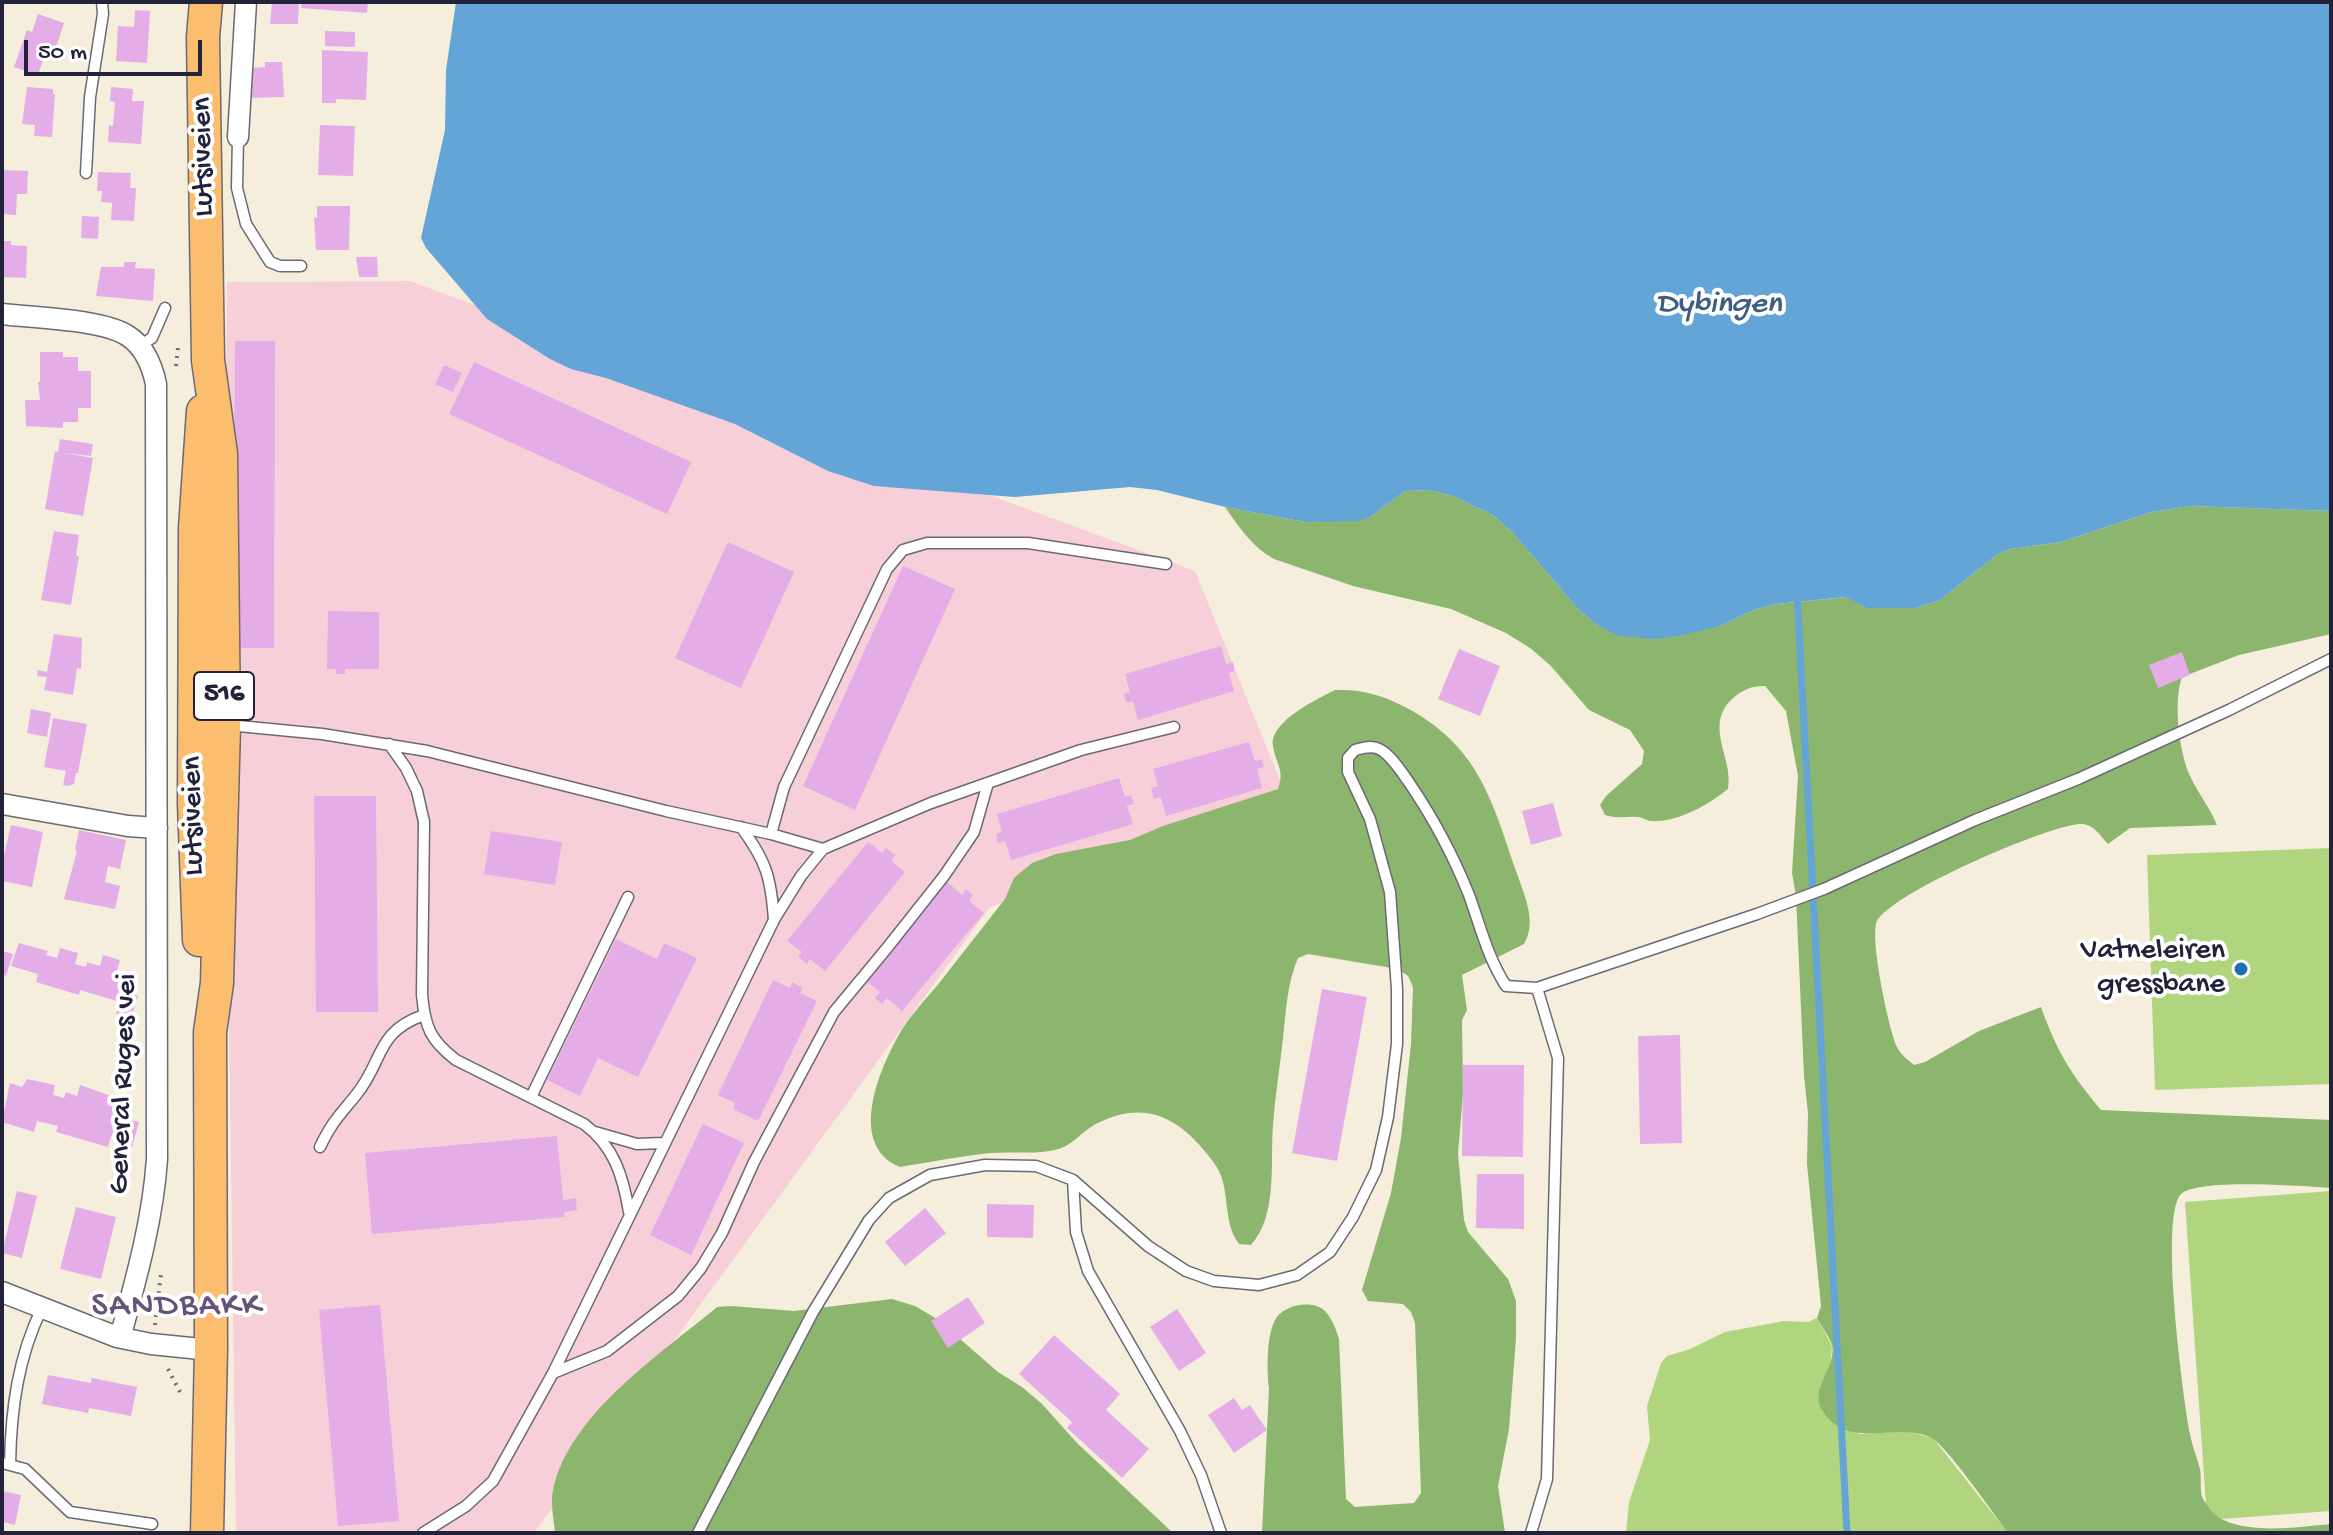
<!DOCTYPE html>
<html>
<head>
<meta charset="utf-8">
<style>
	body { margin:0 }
	#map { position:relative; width:2333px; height:1535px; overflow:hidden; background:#f5eedd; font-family:"Gochi Hand",sans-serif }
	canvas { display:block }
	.frame { position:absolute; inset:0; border:4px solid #22223b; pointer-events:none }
	.scale { position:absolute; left:24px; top:40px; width:178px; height:36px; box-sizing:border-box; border:4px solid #22223b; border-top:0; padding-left:10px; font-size:24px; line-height:28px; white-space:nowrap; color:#22223b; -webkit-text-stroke:6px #fff; paint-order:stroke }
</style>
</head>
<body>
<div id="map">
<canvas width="2333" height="1535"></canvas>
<div class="frame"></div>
<div class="scale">50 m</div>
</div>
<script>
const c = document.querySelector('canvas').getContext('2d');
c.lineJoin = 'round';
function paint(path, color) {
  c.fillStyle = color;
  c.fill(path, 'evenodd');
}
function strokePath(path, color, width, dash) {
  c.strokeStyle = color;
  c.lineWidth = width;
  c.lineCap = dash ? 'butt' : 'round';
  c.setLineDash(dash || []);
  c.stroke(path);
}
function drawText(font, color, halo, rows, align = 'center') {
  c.font = font + ' "Gochi Hand",sans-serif';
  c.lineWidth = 8;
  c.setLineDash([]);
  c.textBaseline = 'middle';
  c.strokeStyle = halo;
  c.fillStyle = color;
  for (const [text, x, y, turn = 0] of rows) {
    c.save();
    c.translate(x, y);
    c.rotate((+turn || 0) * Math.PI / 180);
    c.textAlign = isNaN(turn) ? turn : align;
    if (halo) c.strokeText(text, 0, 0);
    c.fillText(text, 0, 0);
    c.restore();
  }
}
paint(new Path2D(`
	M 410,281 L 1195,571 L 1293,812 L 990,907 L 534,1533 L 236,1533 L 224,646 L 227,282 Z`), '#f6cfd8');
paint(new Path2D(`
	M 2331,848 L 2331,1084 L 2155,1090 L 2147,855 Z
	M 2331,1191 L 2331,1511 L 2207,1520 L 2185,1202 Z
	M 1817,1318 L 1832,1346 L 1831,1358 L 1859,1434 L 1907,1431 L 1933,1438 L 2008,1533 L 1626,1533 L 1629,1502 L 1650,1440 L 1647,1406 L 1661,1363 L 1667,1356 L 1690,1349 L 1725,1332 L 1784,1321 L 1808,1322 Z`), '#b1d57e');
paint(new Path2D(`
	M 1429,490 L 1453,496 L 1493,515 L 1513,533 L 1578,609 L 1597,625 L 1653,639 L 1720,626 L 1754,610 L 1776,604 L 1847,597 L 1866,608 L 1916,608 L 1940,600 L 1998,554 L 2010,549 L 2061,542 L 2152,512 L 2190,506 L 2331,511 L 2331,634 L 2239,655 L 2182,677 C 2173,702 2179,752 2190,776 C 2198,793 2210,808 2217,825 L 2130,828 L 2108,844 C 2099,834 2093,823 2079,824 C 2045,827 1893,892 1877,921 C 1869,937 1889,1030 1897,1047 C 1900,1054 1908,1060 1914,1065 L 1925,1062 L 1979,1031 L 2041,1007 C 2057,1052 2071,1074 2101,1110 L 2331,1120 L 2331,1188 C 2305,1186 2198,1178 2181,1194 C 2159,1216 2183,1398 2190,1434 C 2192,1446 2197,1457 2200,1469 C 2202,1478 2199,1491 2203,1499 C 2206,1505 2213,1513 2218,1517 C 2247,1535 2298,1527 2331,1524 L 2331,1533 L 2008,1533 C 1995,1516 1945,1443 1930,1437 C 1892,1421 1849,1452 1822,1410 C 1809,1389 1837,1367 1832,1345 C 1829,1336 1821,1326 1817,1318 L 1821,1306 L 1807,1164 L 1808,1113 L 1804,1076 L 1796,896 L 1792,873 L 1798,776 L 1786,711 L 1765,686 C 1750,686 1742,690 1731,700 C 1704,727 1734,759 1728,789 C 1708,805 1677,823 1650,821 C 1646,820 1642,817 1638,817 C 1626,816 1617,819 1605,815 L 1600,805 L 1606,796 L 1642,764 L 1644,751 L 1630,730 L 1589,710 L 1550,665 L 1530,648 L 1506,633 L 1451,609 L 1353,586 L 1274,559 C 1252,547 1239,527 1225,507 L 1305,522 L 1369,518 L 1405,491 Z
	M 1335,690 C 1361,689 1383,695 1405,707 C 1477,745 1491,797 1515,868 C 1523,892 1538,921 1524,944 L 1462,975 L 1467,1010 L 1462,1020 L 1463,1093 L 1458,1154 L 1464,1220 L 1468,1232 L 1508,1279 L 1516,1301 L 1516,1338 L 1509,1429 L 1498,1486 L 1505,1533 L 1262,1533 L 1269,1388 C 1267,1370 1266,1338 1275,1320 C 1283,1305 1312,1299 1325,1311 C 1332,1319 1336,1329 1339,1339 L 1346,1499 L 1355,1507 L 1414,1503 L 1421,1493 L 1415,1323 L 1411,1312 L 1403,1304 L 1368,1301 L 1362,1290 L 1391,1193 L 1401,1138 L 1411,1044 L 1413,987 L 1408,976 L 1398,969 L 1308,954 L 1298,958 C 1287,983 1286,1012 1283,1038 C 1280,1067 1275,1096 1273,1125 C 1270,1162 1278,1215 1251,1245 L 1239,1244 C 1221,1221 1232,1186 1214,1163 C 1182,1119 1146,1097 1094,1125 C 1082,1132 1072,1145 1059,1149 C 1037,1155 1014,1151 991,1153 C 961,1156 930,1162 900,1167 C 846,1145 880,1067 901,1031 C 911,1015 924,1001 936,987 C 959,958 982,928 1005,899 L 1014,878 L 1032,863 L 1056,854 L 1130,840 L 1163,826 L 1278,789 C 1285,769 1276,765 1273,746 C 1269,722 1317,699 1335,690 Z
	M 892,1299 L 915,1306 L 937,1319 L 998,1372 L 1022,1387 L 1042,1404 L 1077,1443 L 1173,1533 L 555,1533 C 554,1519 550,1504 553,1490 C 569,1414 661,1354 717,1307 L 731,1306 L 794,1311 Z`), '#8cb66d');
paint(new Path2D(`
	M 456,2 L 2331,2 L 2331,511 L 2190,506 L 2152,512 L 2061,542 L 2010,549 L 1998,554 L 1940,600 L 1916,608 L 1866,608 L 1846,597 L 1776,604 L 1754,610 L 1720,626 L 1679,636 L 1653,639 L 1619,636 L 1597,625 L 1578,609 L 1513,533 L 1493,515 L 1453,496 L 1429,490 L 1405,491 L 1369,518 L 1356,521 L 1305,522 L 1225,507 L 1157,490 L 1130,487 L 1015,497 L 874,486 L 828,471 L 735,424 L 606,378 L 571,369 L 550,359 L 487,319 L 426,248 L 421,238 L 445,130 L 446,70 Z`), '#63a5d7');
strokePath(new Path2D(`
	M 1797,593 L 1847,1533`), '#63a5d7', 7);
paint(new Path2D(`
	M 272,2 L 299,2 L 298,24 L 270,24 Z
	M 302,2 L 368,2 L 367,13 L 301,8 Z
	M 135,10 L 150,11 L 147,63 L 116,61 L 118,26 L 134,27 Z
	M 38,14 L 64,23 L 54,53 L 46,51 L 38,75 L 14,67 L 27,30 L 32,32 Z
	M 325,31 L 355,32 L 355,47 L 325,46 Z
	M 322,50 L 368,52 L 366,100 L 336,99 L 336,103 L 322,103 Z
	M 265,62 L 282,62 L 284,97 L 251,98 L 250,68 L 265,67 Z
	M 27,87 L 53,89 L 53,94 L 55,94 L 52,137 L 34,136 L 35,125 L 22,124 Z
	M 111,87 L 133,89 L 132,101 L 144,101 L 141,144 L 108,142 L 109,125 L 113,126 L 115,102 L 110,101 Z
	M 320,125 L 355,126 L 353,176 L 318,175 Z
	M 2,170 L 28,171 L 27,194 L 17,194 L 16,215 L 2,214 Z
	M 98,172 L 131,173 L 130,188 L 136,188 L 134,221 L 111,220 L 112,203 L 101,202 L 102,191 L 97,191 Z
	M 317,206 L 350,206 L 349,250 L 316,250 L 314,217 L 317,218 Z
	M 82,216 L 99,217 L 98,239 L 81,238 Z
	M 4,241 L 11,241 L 11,245 L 27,246 L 26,278 L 2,277 Z
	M 356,257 L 377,257 L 378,277 L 359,277 Z
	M 124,262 L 136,262 L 135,268 L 155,269 L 153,301 L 96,296 L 101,267 L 124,267 Z
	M 235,341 L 275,341 L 274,648 L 233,648 Z
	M 40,352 L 63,352 L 63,357 L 78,357 L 78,371 L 91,371 L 91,408 L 78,408 L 78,422 L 63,422 L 63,428 L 26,426 L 25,400 L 40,400 L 38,382 L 40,382 Z
	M 474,362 L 691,462 L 667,514 L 449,414 Z
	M 444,365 L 462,373 L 453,392 L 435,384 Z
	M 60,439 L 93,444 L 91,456 L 64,453 L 93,458 L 83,516 L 45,509 L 55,451 L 58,452 Z
	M 54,531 L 79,535 L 76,556 L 79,556 L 71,605 L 41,600 Z
	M 728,542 L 794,572 L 741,688 L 675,658 Z
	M 903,566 L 955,589 L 855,810 L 803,786 Z
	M 328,611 L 379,612 L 379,669 L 345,669 L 345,674 L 336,674 L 336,669 L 327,669 Z
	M 54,634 L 82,638 L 81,669 L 77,668 L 73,695 L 44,690 L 47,677 L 37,676 L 38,670 L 47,672 Z
	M 1221,646 L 1226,664 L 1233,662 L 1235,671 L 1229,673 L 1234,691 L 1138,720 L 1133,701 L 1126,703 L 1124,694 L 1130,692 L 1125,674 Z
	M 1459,649 L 1500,666 L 1480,716 L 1438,699 Z
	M 2182,652 L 2190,675 L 2158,688 L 2149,665 Z
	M 31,709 L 51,713 L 47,737 L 27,733 Z
	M 53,718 L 87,724 L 78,773 L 76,773 L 74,784 L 68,786 L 63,785 L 66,771 L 44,767 Z
	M 1249,742 L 1255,761 L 1262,759 L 1264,767 L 1257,769 L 1262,788 L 1166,816 L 1161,797 L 1154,799 L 1151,788 L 1158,786 L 1153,769 Z
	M 1119,778 L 1125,797 L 1131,795 L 1134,804 L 1127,806 L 1133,824 L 1011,860 L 1005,841 L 998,843 L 996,834 L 1002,832 L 997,814 Z
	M 314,796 L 376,796 L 378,1012 L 316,1012 Z
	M 1553,803 L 1562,836 L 1531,845 L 1522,811 Z
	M 11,825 L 43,832 L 32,887 L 2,881 L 2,864 Z
	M 79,830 L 126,840 L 120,869 L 108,866 L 105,882 L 120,886 L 115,909 L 64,899 L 77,851 L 75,850 Z
	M 491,831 L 562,842 L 555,885 L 484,874 Z
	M 868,842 L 882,853 L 886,848 L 895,855 L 891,861 L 905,872 L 825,971 L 810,959 L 807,964 L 798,957 L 802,952 L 787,941 Z
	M 947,882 L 962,895 L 966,889 L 973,895 L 969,901 L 984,913 L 902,1011 L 887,998 L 882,1004 L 875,998 L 880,992 L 865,980 Z
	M 616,939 L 657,959 L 664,943 L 697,958 L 638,1077 L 598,1058 L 580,1096 L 547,1080 Z
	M 19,943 L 48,951 L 46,955 L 57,958 L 60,948 L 78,953 L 75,964 L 86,967 L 87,962 L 100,966 L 103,955 L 120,960 L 117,971 L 130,975 L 125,992 L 138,996 L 131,1019 L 116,1014 L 120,1002 L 80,990 L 79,995 L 36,982 L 38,974 L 11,966 Z
	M 2,951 L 13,954 L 6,976 L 2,974 Z
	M 773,980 L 790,988 L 792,982 L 803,988 L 800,993 L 817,1001 L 758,1121 L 733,1109 L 735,1103 L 718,1095 Z
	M 1322,989 L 1367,997 L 1337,1161 L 1292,1153 Z
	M 1680,1035 L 1682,1143 L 1640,1144 L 1638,1036 Z
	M 1463,1065 L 1524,1065 L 1523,1157 L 1462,1156 Z
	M 27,1079 L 55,1085 L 53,1095 L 64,1098 L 66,1092 L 77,1096 L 80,1085 L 111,1096 L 108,1104 L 125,1109 L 123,1118 L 139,1122 L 132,1147 L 116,1143 L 118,1135 L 112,1134 L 108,1147 L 56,1132 L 58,1126 L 37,1121 L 34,1132 L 2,1122 L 10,1083 L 22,1087 Z
	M 703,1124 L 744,1143 L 691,1255 L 650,1235 Z
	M 557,1136 L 563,1200 L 576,1198 L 577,1210 L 564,1212 L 565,1217 L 372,1234 L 365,1153 Z
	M 1477,1174 L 1524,1174 L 1524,1229 L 1476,1228 Z
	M 17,1191 L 37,1196 L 22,1258 L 2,1253 Z
	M 987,1204 L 1034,1205 L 1033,1238 L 987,1237 Z
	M 76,1207 L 116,1217 L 101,1279 L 60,1269 Z
	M 925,1208 L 946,1233 L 905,1266 L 885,1242 Z
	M 968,1297 L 985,1323 L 948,1348 L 931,1321 Z
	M 380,1305 L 399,1521 L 338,1526 L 319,1310 Z
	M 1177,1309 L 1206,1353 L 1179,1371 L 1150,1327 Z
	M 1054,1335 L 1120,1394 L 1106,1410 L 1149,1449 L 1122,1478 L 1067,1428 L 1072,1422 L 1019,1374 Z
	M 48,1375 L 91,1383 L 92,1378 L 137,1387 L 131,1416 L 89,1408 L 88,1413 L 42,1404 Z
	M 1234,1398 L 1242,1410 L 1250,1405 L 1267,1430 L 1234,1453 L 1208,1415 Z
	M 2,1491 L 21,1495 L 15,1525 L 2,1522 Z`), '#e4ade8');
const service = new Path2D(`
	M 238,137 L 237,188 L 246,224 L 270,262 L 280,266 L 301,266
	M 86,173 L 90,97 L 103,14 L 102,2
	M 139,346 L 152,338 L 165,308
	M 228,725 L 322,734 L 427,751 L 666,811 L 771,834 L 823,849 L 931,803 L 1081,750 L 1174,727
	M 389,744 L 406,768 L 417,791 L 424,822 L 422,995 C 425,1027 430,1040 456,1060 L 584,1124 C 614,1146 623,1176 629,1212
	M 771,834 L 784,787 L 887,569 L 903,550 L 927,543 L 1028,543 L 1166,564
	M 775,918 L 801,876 L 823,849
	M 531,1097 L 628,897
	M 595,1132 L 637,1144 L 663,1143
	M 320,1147 C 332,1122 339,1116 356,1095 C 384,1061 375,1032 424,1015
	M 1073,1180 L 1076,1232 L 1088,1271 L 1180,1431 L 1201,1475 L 1221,1533
	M 553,1373 L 607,1351 L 678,1296 L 701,1268 L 722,1233 L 754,1162 L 834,1012 L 887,948 L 944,876 L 974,832 L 988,783
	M 2,1463 L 25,1469 L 70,1512 L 152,1524
	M 10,1464 C 11,1409 18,1357 42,1308
	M 423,1533 L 466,1506 L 493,1481 L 553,1373 L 774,920 C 771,877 766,861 741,827
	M 698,1533 L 813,1312 L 869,1220 L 889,1198 L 930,1175 L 985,1165 L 1036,1166 L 1073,1180 L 1148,1246 L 1186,1271 L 1214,1281 L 1259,1285 L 1297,1275 L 1330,1252 L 1353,1217 L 1376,1170 L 1388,1117 L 1397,1044 L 1397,989 L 1390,892 L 1370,819 L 1348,772 L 1348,758 L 1355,750 C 1362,748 1372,745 1379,749 C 1390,754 1401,771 1408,781 C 1432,816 1453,855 1469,895 C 1481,928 1487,956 1506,986 L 1537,988 L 1757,914 L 1824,889 L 1975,820 L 2078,779 L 2229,710 L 2331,659
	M 1531,1533 L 1547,1479 L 1558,1058 L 1537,988`);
const minor = new Path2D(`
	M 238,137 L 246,2
	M 2,314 C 34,318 102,319 128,336 C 145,347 152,365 156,384 L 157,1159 C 153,1217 138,1272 123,1327 L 117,1337
	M 2,804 L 128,826 L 157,828
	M 2,1292 L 117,1337 L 151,1344 L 211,1350`);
const primary = new Path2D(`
	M 206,2 L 203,37 L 208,360 L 221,454 L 224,725 L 217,983 L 210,1032 L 211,1350 L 207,1533
	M 199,940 L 194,803 L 195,528 L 203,411`);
strokePath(service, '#6c6974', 13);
strokePath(minor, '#6c6974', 23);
strokePath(primary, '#6c6974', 35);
strokePath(new Path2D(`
	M 176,366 L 178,347
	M 155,1325 L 161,1274
	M 168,1369 L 180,1392`), '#6c6974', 4, [2, 6]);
strokePath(service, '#fff', 10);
strokePath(minor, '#fff', 20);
strokePath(primary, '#fbbd6e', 32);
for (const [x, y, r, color] of [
	[2241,969,8,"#1f6fb2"]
]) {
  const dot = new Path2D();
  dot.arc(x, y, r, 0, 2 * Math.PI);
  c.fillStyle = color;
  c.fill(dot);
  strokePath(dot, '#fff', 3);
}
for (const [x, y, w] of [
	[224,696,60]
]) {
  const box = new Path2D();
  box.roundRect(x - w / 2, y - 24, w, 48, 6);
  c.fillStyle = '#fff';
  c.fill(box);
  strokePath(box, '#22223b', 2);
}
drawText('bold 28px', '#22223b', null, [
	["516",224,696]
]);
drawText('30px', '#22223b', '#fff', [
	["Lutsiveien",205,157,-91],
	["Lutsiveien",195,816,-91],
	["General Ruges vei",125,1084,-88]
]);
drawText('30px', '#22223b', '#fff', [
	["Vatneleiren",2225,952],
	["gressbane",2225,986]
], 'right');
drawText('italic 32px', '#3f5d81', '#fff', [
	["Dybingen",1719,306]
]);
c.letterSpacing = '2px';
drawText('34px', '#665378', '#fff', [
	["SANDBAKK",177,1308]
]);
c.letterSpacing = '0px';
</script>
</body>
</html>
